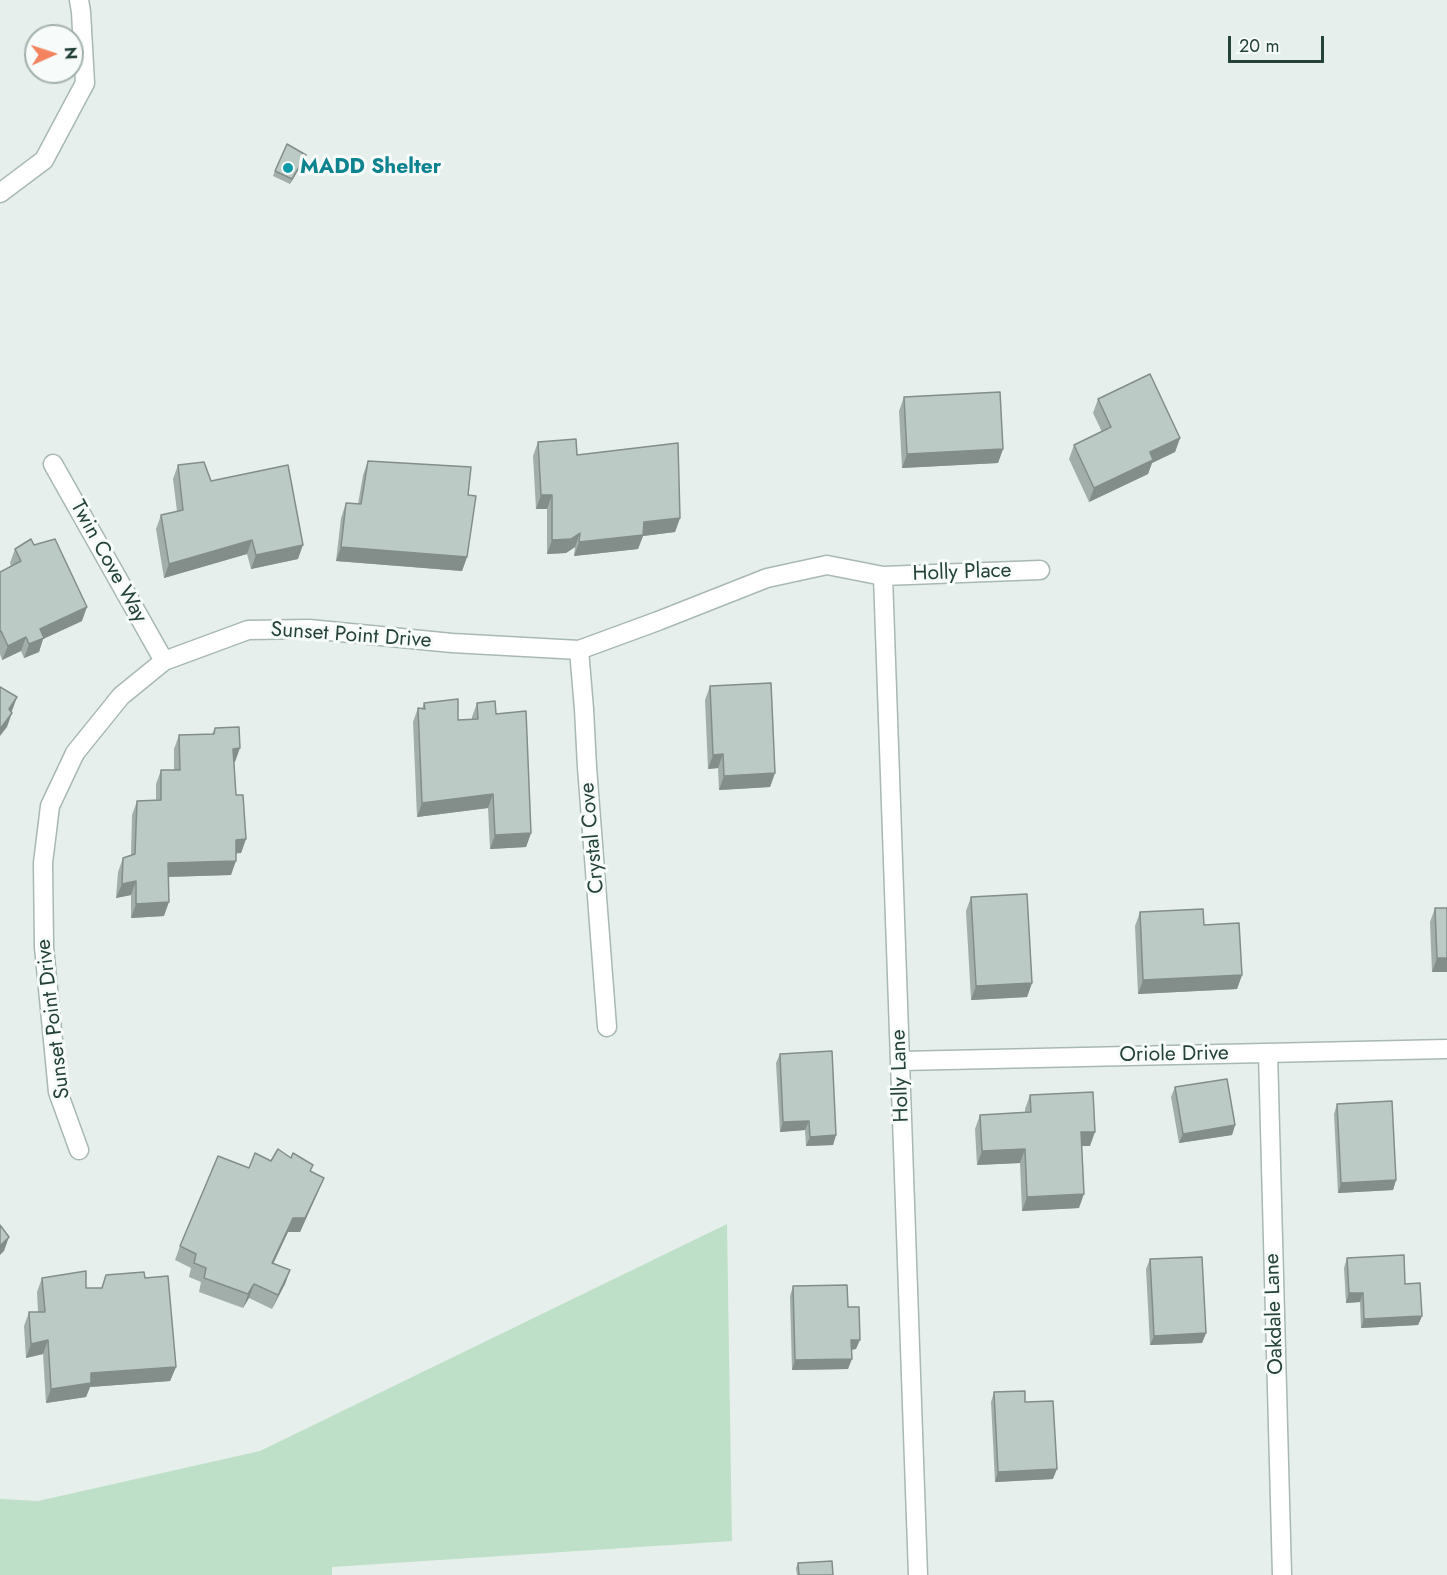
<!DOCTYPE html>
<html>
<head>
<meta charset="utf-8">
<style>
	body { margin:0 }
	#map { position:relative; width:1447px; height:1575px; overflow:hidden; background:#e6efeb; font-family:Jost,sans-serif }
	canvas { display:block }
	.north { position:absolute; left:24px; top:24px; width:60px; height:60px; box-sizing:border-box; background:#f7fbf9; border:2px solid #a3b1ad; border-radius:50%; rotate:87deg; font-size:16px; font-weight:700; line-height:24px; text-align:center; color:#24423a }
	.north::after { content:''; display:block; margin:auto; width:21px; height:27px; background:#f4845f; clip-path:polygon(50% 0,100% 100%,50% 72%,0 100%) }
	.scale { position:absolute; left:1228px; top:36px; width:96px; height:27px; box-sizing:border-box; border:3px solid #24423a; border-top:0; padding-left:8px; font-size:18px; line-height:21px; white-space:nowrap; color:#24423a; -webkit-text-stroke:4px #f7fbf9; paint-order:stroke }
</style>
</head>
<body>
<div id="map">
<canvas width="1447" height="1575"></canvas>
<div class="north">N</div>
<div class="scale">20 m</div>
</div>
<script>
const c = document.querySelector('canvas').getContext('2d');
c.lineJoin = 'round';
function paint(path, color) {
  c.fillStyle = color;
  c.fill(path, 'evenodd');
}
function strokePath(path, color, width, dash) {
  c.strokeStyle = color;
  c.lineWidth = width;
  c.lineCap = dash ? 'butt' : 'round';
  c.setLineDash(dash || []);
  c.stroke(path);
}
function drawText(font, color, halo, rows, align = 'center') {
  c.font = font + ' Jost,sans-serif';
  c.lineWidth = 6;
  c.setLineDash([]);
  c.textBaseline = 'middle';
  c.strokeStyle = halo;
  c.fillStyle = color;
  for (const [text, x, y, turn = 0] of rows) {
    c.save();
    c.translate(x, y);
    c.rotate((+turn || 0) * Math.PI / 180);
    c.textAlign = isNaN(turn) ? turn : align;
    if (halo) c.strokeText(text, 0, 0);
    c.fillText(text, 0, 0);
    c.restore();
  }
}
paint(new Path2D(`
	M 727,1224 L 732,1541 L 332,1567 L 332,1575 L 0,1575 L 0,1499 L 38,1501 L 260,1451 Z`), '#bfe0c8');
const minor = new Path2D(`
	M 0,193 L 44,160 L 85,83 L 81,12 L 79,0
	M 53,464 L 164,661
	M 883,576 L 918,1575
	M 579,650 L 584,709 L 587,767 L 607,1027
	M 1268,1053 L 1282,1575
	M 901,1061 L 1447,1049
	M 79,1150 L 58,1092 L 44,947 L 43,863 L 50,806 L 75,753 L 121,696 L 164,661 L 248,630 L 309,629 L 452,643 L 579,650 L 658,621 L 767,578 L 827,565 L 883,576 L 1040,570`);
strokePath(minor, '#a8b8b2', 21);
strokePath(minor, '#fff', 18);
paint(new Path2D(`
	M 304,160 L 290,184 L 273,176 L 275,171 Z
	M 904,397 L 1003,449 L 998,463 L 902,468 L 899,411 Z
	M 1098,399 L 1180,438 L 1175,452 L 1152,463 L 1148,474 L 1089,502 L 1069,459 L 1074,445 L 1102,432 L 1093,413 Z
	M 538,442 L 577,455 L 680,518 L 675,532 L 643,536 L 638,549 L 574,556 L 575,547 L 566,553 L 547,554 L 547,509 L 536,509 L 533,456 Z
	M 368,461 L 468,495 L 467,557 L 462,571 L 336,561 L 341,518 L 346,503 L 358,504 L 363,475 Z
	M 178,465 L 211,481 L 298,559 L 251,569 L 247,554 L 164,578 L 156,529 L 161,515 L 177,511 L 173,479 Z
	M 34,545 L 82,621 L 43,639 L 39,652 L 24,658 L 21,651 L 2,660 L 0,654 L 0,572 L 11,566 L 10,563 L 15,549 Z
	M 710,686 L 775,773 L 770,787 L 719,790 L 718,768 L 708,769 L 705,700 Z
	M 424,703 L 458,720 L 472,719 L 472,717 L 477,703 L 496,714 L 531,833 L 526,847 L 490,849 L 488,808 L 417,817 L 413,722 L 418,708 L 422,708 Z
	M 215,728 L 235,762 L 234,762 L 236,795 L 246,839 L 241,853 L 236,853 L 231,875 L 168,877 L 164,916 L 131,918 L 131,895 L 116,898 L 118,872 L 123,858 L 131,856 L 132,815 L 137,801 L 156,800 L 156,784 L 161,770 L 174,770 L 174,749 L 179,735 L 212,734 Z
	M 971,897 L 1032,983 L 1027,997 L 971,1000 L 966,911 Z
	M 1435,908 L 1447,908 L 1447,972 L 1432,972 L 1430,922 Z
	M 1140,912 L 1204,925 L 1242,975 L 1237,989 L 1138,994 L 1135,926 Z
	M 780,1054 L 836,1135 L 833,1145 L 806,1146 L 805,1130 L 780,1132 L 776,1063 Z
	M 1175,1087 L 1235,1125 L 1232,1135 L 1179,1143 L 1171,1097 Z
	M 1030,1095 L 1090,1146 L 1082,1146 L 1079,1208 L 1022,1211 L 1020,1163 L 977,1165 L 975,1129 L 980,1115 L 1025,1112 L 1025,1109 Z
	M 1337,1104 L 1396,1180 L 1393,1190 L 1338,1193 L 1334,1114 Z
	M 249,1168 L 311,1171 L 324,1178 L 318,1192 L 300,1232 L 288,1232 L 273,1264 L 290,1270 L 285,1284 L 272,1309 L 249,1298 L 243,1308 L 199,1292 L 201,1282 L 189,1277 L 191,1268 L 175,1260 L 180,1246 Z
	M 1347,1258 L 1405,1284 L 1422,1316 L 1418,1325 L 1361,1328 L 1360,1302 L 1346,1303 L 1344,1268 Z
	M 1150,1259 L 1206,1333 L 1202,1343 L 1150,1345 L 1146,1269 Z
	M 42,1278 L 86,1288 L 176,1367 L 170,1381 L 90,1387 L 86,1397 L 46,1403 L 43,1354 L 26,1358 L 24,1326 L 29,1312 L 38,1312 L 37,1292 Z
	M 793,1286 L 848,1307 L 856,1349 L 851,1350 L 848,1369 L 792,1370 L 790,1296 Z
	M 994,1392 L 1025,1402 L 1053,1479 L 995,1482 L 991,1402 Z
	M 798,1563 L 833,1575 L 797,1575 L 796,1568 Z`), '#a1aea9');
paint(new Path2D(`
	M 306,155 L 304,160 L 290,184 L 292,179 Z
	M 1180,438 L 1175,452 L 1152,463 L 1148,474 L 1089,502 L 1094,488 L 1150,452 Z
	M 1003,449 L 998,463 L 902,468 L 907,454 Z
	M 541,495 L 552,495 L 547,509 L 536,509 Z
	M 680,518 L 675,532 L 643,536 L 638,549 L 574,556 L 579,542 L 644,522 Z
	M 580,533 L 575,547 L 566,553 L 547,554 L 552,540 Z
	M 252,540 L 247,554 L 164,578 L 169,564 Z
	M 303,545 L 298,559 L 251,569 L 256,555 Z
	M 341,547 L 467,557 L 462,571 L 336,561 Z
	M 87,607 L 82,621 L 43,639 L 39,652 L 24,658 L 29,644 L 40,629 Z
	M 26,637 L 21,651 L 2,660 L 8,646 Z
	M 17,697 L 12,711 L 4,723 L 9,709 Z
	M 12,713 L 7,727 L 0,736 L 0,729 Z
	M 240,748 L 235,762 L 228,763 L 233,749 Z
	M 723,754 L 718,768 L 708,769 L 713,755 Z
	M 775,773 L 770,787 L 719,790 L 724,776 Z
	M 493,794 L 488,808 L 417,817 L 422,803 Z
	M 531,833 L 526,847 L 490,849 L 495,835 Z
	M 246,839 L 241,853 L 231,854 L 236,840 Z
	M 236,861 L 231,875 L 163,877 L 168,863 Z
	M 136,881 L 131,895 L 116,898 L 122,884 Z
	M 169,902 L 164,916 L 131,918 L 136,904 Z
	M 1437,958 L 1447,958 L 1447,972 L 1432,972 Z
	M 1242,975 L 1237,989 L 1138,994 L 1143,980 Z
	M 1032,983 L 1027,997 L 971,1000 L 976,986 Z
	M 809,1121 L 805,1130 L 780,1132 L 783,1122 Z
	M 1235,1125 L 1232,1135 L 1179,1143 L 1183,1134 Z
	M 1081,1132 L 1095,1132 L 1090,1146 L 1076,1146 Z
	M 836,1135 L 833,1145 L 806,1146 L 810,1137 Z
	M 1025,1149 L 1020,1163 L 977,1165 L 982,1151 Z
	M 324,1178 L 318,1192 L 300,1232 L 288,1232 L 267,1277 L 272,1263 L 293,1218 Z
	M 1396,1180 L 1393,1190 L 1338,1193 L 1341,1183 Z
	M 1084,1194 L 1079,1208 L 1022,1211 L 1027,1197 Z
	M 9,1237 L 4,1251 L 0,1255 L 0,1246 Z
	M 290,1270 L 285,1284 L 272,1309 L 278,1295 Z
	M 254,1284 L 249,1298 L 243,1308 L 248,1294 Z
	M 1349,1293 L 1363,1293 L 1360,1302 L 1346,1303 Z
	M 1422,1316 L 1418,1325 L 1361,1328 L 1364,1319 Z
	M 1206,1333 L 1202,1343 L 1150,1345 L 1154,1336 Z
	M 48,1340 L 43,1354 L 26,1358 L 31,1344 Z
	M 851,1340 L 860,1340 L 856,1349 L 848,1350 Z
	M 852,1359 L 848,1369 L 792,1370 L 795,1360 Z
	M 176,1367 L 170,1381 L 90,1387 L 86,1397 L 46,1403 L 51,1389 L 91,1373 Z
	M 1057,1469 L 1053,1479 L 995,1482 L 998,1472 Z`), '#838d89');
const building = new Path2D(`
	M 287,144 L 306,155 L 292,179 L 275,171 Z
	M 1150,374 L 1180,438 L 1150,452 L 1153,460 L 1094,488 L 1074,445 L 1111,427 L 1098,399 Z
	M 1000,392 L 1003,449 L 907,454 L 904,397 Z
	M 576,439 L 577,455 L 678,443 L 680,518 L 644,522 L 643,535 L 579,542 L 580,533 L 571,539 L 552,540 L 552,495 L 541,495 L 538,442 Z
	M 368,461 L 471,467 L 468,495 L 476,496 L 467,557 L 341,547 L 346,503 L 361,504 Z
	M 204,462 L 211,481 L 288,465 L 303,545 L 256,555 L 252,540 L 169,564 L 161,515 L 183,510 L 178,465 Z
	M 31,539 L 34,545 L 55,539 L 87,607 L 40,629 L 44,638 L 29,644 L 26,637 L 8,646 L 1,631 L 0,632 L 0,572 L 21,561 L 15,549 Z
	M 771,683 L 775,773 L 724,776 L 723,754 L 713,755 L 710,686 Z
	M 0,687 L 17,697 L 9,709 L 12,713 L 0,729 Z
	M 458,699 L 458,720 L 478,719 L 477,703 L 495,701 L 496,714 L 526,711 L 531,833 L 495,835 L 493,794 L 422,803 L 418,708 L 425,709 L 424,703 Z
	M 239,727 L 240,748 L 233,749 L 236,795 L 243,795 L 246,839 L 236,840 L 236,861 L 168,863 L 169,902 L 136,904 L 136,881 L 122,884 L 123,858 L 135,854 L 137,801 L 161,800 L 161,770 L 180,770 L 179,735 L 214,734 L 215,728 Z
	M 1027,894 L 1032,983 L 976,986 L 971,897 Z
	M 1435,908 L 1447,908 L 1447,958 L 1437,958 Z
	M 1203,909 L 1204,925 L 1239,923 L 1242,975 L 1143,980 L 1140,912 Z
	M 832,1051 L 836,1135 L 810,1137 L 809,1121 L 783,1122 L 780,1054 Z
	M 1227,1079 L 1235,1125 L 1183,1134 L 1175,1087 Z
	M 1093,1092 L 1095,1132 L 1081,1132 L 1084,1194 L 1027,1197 L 1025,1149 L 982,1151 L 980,1115 L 1031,1112 L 1030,1095 Z
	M 1392,1101 L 1396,1180 L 1341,1183 L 1337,1104 Z
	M 278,1149 L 291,1158 L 293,1153 L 313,1165 L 310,1171 L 324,1178 L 305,1218 L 293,1218 L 272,1263 L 290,1270 L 278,1295 L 254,1284 L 248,1294 L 204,1278 L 206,1268 L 194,1263 L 196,1254 L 180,1246 L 218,1156 L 249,1168 L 255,1153 L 271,1161 Z
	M 0,1225 L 9,1237 L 0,1246 Z
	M 1404,1255 L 1405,1284 L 1420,1283 L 1422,1316 L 1364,1319 L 1363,1293 L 1349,1293 L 1347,1258 Z
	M 1202,1257 L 1206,1333 L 1154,1336 L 1150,1259 Z
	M 86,1271 L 86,1288 L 102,1288 L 106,1275 L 144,1272 L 145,1278 L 168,1276 L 176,1367 L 91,1373 L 91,1383 L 51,1389 L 48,1340 L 31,1344 L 29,1312 L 45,1312 L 42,1278 Z
	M 847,1285 L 848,1307 L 859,1307 L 860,1340 L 851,1340 L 852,1359 L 795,1360 L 793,1286 Z
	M 1025,1391 L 1025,1402 L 1053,1401 L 1057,1469 L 998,1472 L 994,1392 Z
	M 832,1561 L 833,1575 L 799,1575 L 798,1563 Z`);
paint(building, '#bbcac4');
strokePath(building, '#838d89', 1.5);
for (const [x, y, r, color] of [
	[288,168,6,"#0f9aa8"]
]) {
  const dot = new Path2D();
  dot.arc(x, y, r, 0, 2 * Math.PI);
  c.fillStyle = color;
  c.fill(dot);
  strokePath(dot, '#f7fbf9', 2);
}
drawText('bold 21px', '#0d838f', '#f7fbf9', [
	["MADD Shelter",300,168]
], 'left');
drawText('21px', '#24423a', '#f7fbf9', [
	["Twin Cove Way",108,562,61],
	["Holly Place",962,573,-2],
	["Sunset Point Drive",351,636,4],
	["Crystal Cove",593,838,-95],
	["Sunset Point Drive",54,1019,-97],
	["Oriole Drive",1174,1055,-1],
	["Holly Lane",901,1076,-92],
	["Oakdale Lane",1275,1314,-92]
]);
</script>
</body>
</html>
